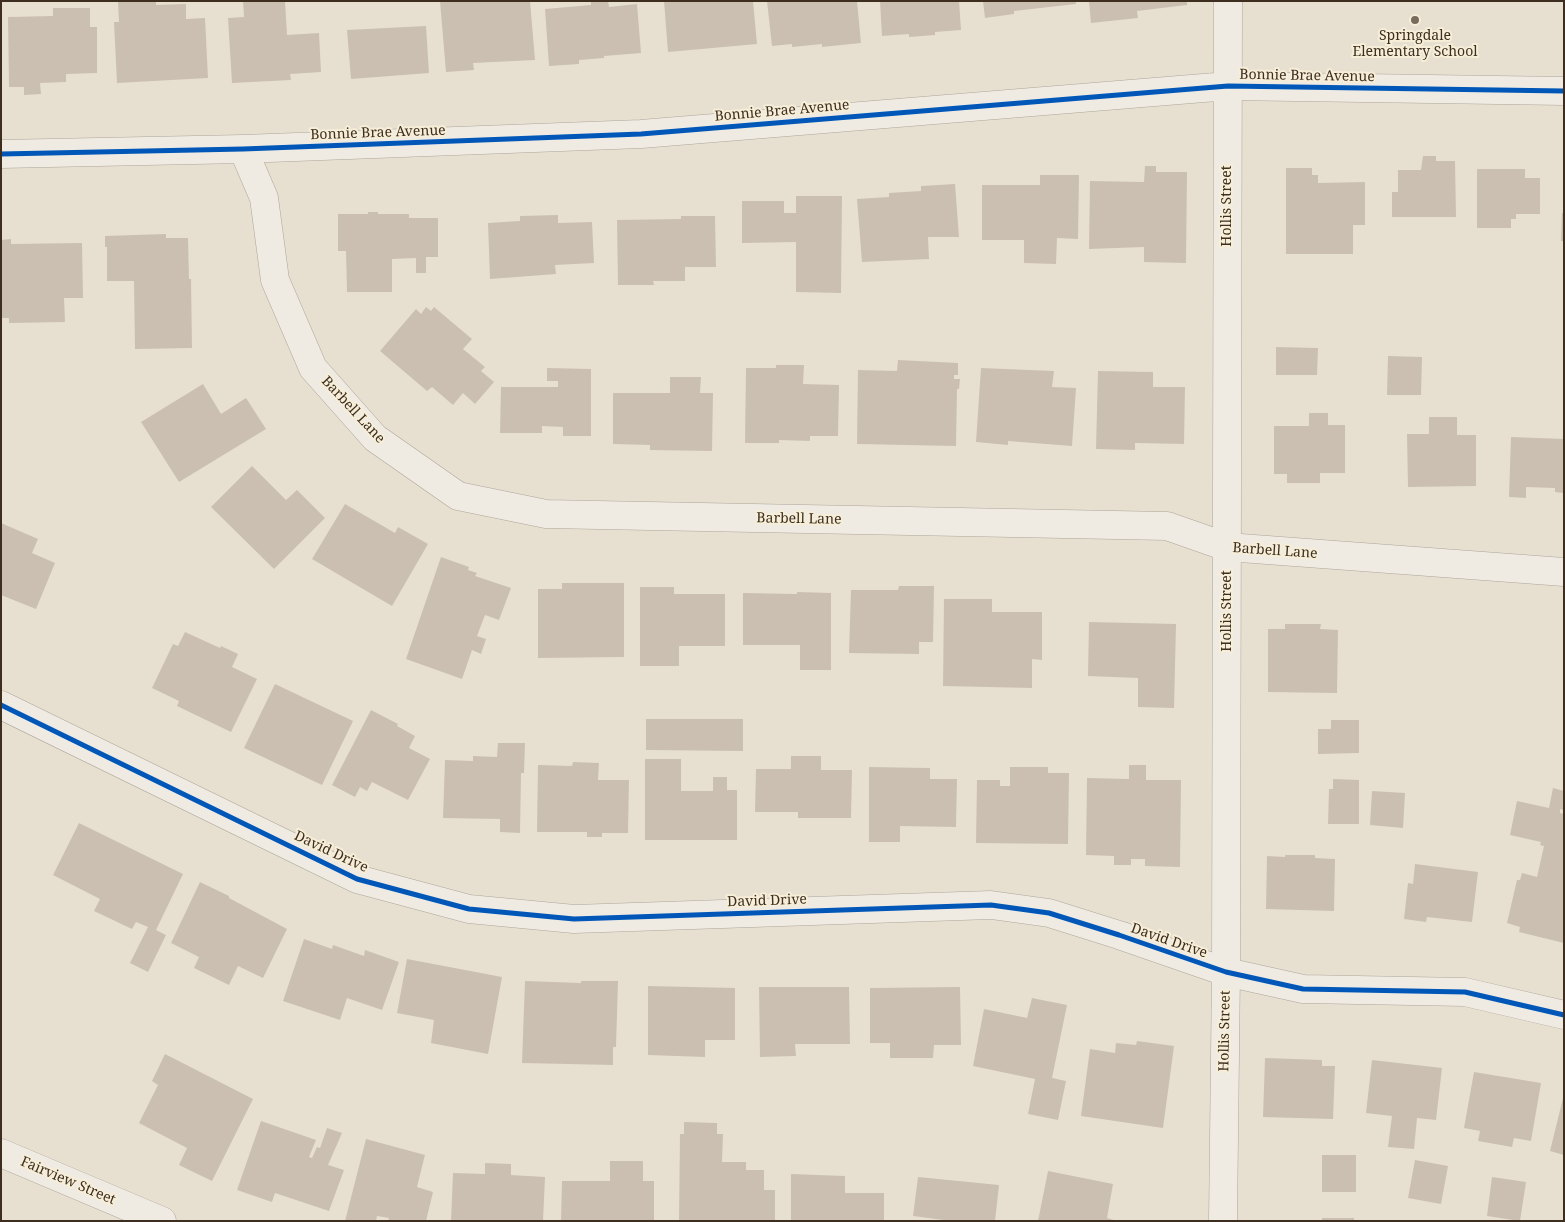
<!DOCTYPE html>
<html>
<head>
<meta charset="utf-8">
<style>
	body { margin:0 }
	#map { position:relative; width:1565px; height:1222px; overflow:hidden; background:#e7e0d1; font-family:"Noto Serif",serif }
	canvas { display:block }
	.frame { position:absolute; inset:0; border:2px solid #3d2e20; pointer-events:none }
</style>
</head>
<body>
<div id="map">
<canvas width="1565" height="1222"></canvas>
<div class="frame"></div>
</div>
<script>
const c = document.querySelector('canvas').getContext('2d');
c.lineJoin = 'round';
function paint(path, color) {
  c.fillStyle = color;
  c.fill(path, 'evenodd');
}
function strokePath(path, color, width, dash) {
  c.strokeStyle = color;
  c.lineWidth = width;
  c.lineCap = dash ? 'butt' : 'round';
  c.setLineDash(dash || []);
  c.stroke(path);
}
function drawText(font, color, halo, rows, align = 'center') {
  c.font = font + ' "Noto Serif",serif';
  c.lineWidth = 4;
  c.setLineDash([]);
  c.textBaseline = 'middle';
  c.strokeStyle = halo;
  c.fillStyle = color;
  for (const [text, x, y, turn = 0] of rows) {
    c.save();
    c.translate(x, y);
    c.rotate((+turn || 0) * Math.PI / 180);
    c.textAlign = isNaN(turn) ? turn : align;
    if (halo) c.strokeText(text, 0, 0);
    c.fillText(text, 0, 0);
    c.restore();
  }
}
paint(new Path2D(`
	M 156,1 L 156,5 L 186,4 L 186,19 L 205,18 L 208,78 L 117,83 L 114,22 L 119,22 L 118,2 Z
	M 243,1 L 285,1 L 287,35 L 319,33 L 321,72 L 290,74 L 291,80 L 232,83 L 228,18 L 244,17 Z
	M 440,1 L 530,1 L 535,60 L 473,63 L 474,70 L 446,72 Z
	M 591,1 L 608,1 L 609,7 L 637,4 L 641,53 L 604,56 L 604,58 L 579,60 L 579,64 L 549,66 L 545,9 L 591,5 Z
	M 664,1 L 753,1 L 757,44 L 668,52 Z
	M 767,1 L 857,1 L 861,43 L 822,47 L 822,44 L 792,47 L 792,44 L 772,46 Z
	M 880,1 L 959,1 L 961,30 L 935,32 L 935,35 L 909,37 L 909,34 L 882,36 Z
	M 983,1 L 1076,1 L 1076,4 L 1014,11 L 1014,14 L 985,18 Z
	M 1089,1 L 1187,1 L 1187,5 L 1137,11 L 1138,18 L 1091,23 Z
	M 53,8 L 90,8 L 90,27 L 97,27 L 97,73 L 66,74 L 66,82 L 40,83 L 41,94 L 24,95 L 24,87 L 9,87 L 8,17 L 53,16 Z
	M 426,26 L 429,73 L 351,79 L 347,30 Z
	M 1423,156 L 1436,156 L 1436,161 L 1455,161 L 1456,217 L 1392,217 L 1392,192 L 1398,192 L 1398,170 L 1421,170 Z
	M 1145,166 L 1156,166 L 1156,172 L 1187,172 L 1186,263 L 1144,262 L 1144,247 L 1089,249 L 1090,181 L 1144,182 Z
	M 1286,168 L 1312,168 L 1312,175 L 1318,175 L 1318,183 L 1365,182 L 1365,225 L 1353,225 L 1353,254 L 1286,254 Z
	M 1477,169 L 1525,169 L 1525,178 L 1540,178 L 1540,214 L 1516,214 L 1516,219 L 1511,219 L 1511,228 L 1477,228 Z
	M 1040,175 L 1079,175 L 1078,239 L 1057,238 L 1056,264 L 1024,263 L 1024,240 L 982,240 L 982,185 L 1040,185 Z
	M 955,184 L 959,237 L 928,237 L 929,259 L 862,262 L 857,199 L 889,197 L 889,193 L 921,191 L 921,186 Z
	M 796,196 L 842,196 L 841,293 L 796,292 L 796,242 L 742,243 L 742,201 L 784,201 L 784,213 L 796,213 Z
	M 368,212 L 378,212 L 378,214 L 409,214 L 409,218 L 438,218 L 438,257 L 426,257 L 426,273 L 416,273 L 416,258 L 392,259 L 392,292 L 347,292 L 346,251 L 338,251 L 338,214 L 368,214 Z
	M 1562,213 L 1564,213 L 1564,241 L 1561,241 Z
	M 558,215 L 558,223 L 592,222 L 594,263 L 555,265 L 556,274 L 490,279 L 488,223 L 520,221 L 520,216 Z
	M 681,216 L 715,216 L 716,267 L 685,267 L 685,281 L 653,281 L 654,285 L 618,285 L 617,220 L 681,219 Z
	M 166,234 L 166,238 L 188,238 L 189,279 L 191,279 L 192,348 L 135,349 L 134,281 L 107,281 L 107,247 L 105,247 L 105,236 Z
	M 11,239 L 11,244 L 82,243 L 83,298 L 64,298 L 65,322 L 9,323 L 9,318 L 1,318 L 1,240 Z
	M 426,307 L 431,311 L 434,307 L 472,339 L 463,349 L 485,367 L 481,371 L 494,382 L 475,404 L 463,393 L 453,405 L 432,387 L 427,391 L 380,351 L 416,309 L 421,314 Z
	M 1276,347 L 1318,348 L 1317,375 L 1276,375 Z
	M 1388,356 L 1422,357 L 1421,395 L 1387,395 Z
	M 898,360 L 958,363 L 958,375 L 954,375 L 954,379 L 960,379 L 959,389 L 957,389 L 956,446 L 857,444 L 858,370 L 897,371 Z
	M 776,365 L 804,365 L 803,384 L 839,385 L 838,436 L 810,436 L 810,441 L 779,440 L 779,443 L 745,443 L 746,368 L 776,368 Z
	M 547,368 L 591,369 L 591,436 L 563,436 L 563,427 L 542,426 L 542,433 L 500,433 L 501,387 L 558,387 L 558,381 L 547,381 Z
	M 981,368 L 1054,371 L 1052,387 L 1076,388 L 1072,446 L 1008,441 L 1008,445 L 976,442 Z
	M 1098,371 L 1153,372 L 1153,387 L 1185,387 L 1184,444 L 1135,443 L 1135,450 L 1096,449 Z
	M 670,377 L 701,377 L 700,393 L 713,393 L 712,451 L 650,450 L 650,445 L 613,444 L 613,393 L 670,393 Z
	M 203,384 L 221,414 L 246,398 L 266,429 L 179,482 L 141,422 Z
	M 1309,413 L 1328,413 L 1328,425 L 1345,425 L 1345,473 L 1320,473 L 1320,483 L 1287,483 L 1287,474 L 1274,474 L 1274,426 L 1309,426 Z
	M 1429,417 L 1457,417 L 1457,435 L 1476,435 L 1476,486 L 1408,487 L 1407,434 L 1429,434 Z
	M 1511,437 L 1564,439 L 1564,493 L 1555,492 L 1555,488 L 1526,487 L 1526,498 L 1509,497 Z
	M 252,466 L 286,500 L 297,490 L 325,518 L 274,569 L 211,507 Z
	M 345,504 L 395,533 L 398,527 L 428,544 L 392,606 L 312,559 Z
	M 1,523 L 38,539 L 32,553 L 55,563 L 36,609 L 1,595 Z
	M 441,557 L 469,567 L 468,570 L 477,573 L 475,576 L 511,588 L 499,620 L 485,615 L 477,636 L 486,639 L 481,654 L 472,650 L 462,679 L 406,659 Z
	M 562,583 L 624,583 L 624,657 L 538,658 L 538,589 L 562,589 Z
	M 899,586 L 934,586 L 933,642 L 919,642 L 919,654 L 849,653 L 851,590 L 898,590 Z
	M 640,587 L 674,587 L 674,594 L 725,594 L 725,646 L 679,646 L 679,666 L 640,666 Z
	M 797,592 L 831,593 L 831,670 L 800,670 L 800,645 L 743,645 L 743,593 L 797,594 Z
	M 944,599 L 992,599 L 992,612 L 1042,612 L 1042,660 L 1032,659 L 1032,688 L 943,686 Z
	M 1089,622 L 1176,624 L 1174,708 L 1138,707 L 1138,678 L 1088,676 Z
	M 1285,624 L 1321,624 L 1320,629 L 1338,630 L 1337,693 L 1268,692 L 1268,629 L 1285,629 Z
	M 185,632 L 220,648 L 221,646 L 238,654 L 232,667 L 257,679 L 231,732 L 177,706 L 179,701 L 152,688 L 173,644 L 178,646 Z
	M 275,684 L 353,721 L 322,785 L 244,748 Z
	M 371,710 L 398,724 L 397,726 L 415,736 L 409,748 L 430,759 L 408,800 L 372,782 L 367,791 L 360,787 L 355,797 L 332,785 Z
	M 646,719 L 743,719 L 743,751 L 646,750 Z
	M 1331,720 L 1359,720 L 1359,753 L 1318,754 L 1318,729 L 1331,729 Z
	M 498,743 L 525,743 L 524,773 L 521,773 L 520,833 L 500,832 L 500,819 L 443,818 L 445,760 L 473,761 L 473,756 L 497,757 Z
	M 791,756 L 821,756 L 821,770 L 852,770 L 851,818 L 798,818 L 798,812 L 755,812 L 756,769 L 791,769 Z
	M 645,759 L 681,759 L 681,791 L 713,791 L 713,777 L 727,777 L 727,790 L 737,790 L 737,840 L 645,840 Z
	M 573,762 L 599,763 L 598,780 L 629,780 L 628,833 L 602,833 L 602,837 L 587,837 L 587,832 L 537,832 L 538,765 L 572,766 Z
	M 1129,765 L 1146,765 L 1146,780 L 1181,780 L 1180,867 L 1145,866 L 1145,859 L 1131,859 L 1131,865 L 1114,865 L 1114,856 L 1086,855 L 1087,778 L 1129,779 Z
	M 869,767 L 930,768 L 930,779 L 957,779 L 956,827 L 900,826 L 900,842 L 869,842 Z
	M 1010,767 L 1048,767 L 1048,773 L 1069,773 L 1068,844 L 976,843 L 977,780 L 1000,780 L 1000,786 L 1010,786 Z
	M 1333,779 L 1359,780 L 1359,824 L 1328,824 L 1329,789 L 1333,789 Z
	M 1553,788 L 1564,791 L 1564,806 L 1563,810 L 1560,809 L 1560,813 L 1564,814 L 1564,943 L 1519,932 L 1520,927 L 1507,923 L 1517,880 L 1520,880 L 1522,873 L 1537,877 L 1544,846 L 1540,845 L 1541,842 L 1510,835 L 1517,801 L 1549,808 Z
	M 1372,791 L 1405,793 L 1403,828 L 1370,825 Z
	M 79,823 L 183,874 L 156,930 L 166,935 L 148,972 L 130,963 L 148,927 L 136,922 L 132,929 L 94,911 L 100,899 L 53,875 Z
	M 1285,855 L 1315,855 L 1315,858 L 1335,859 L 1334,911 L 1266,909 L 1267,856 L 1285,857 Z
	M 1415,864 L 1478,872 L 1472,922 L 1427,917 L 1426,922 L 1404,919 L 1408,883 L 1413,884 Z
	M 200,882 L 229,896 L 229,898 L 287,929 L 263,978 L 238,966 L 229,985 L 194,968 L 199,957 L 171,943 Z
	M 304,939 L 332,949 L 333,945 L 364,956 L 365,950 L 399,962 L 382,1010 L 347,998 L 340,1020 L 283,1001 Z
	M 407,959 L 502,977 L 488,1054 L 431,1043 L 434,1020 L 397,1013 Z
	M 525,981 L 581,983 L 581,981 L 618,981 L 616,1047 L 613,1047 L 613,1065 L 522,1063 Z
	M 648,986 L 735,988 L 735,1040 L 705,1040 L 705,1057 L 648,1055 Z
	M 759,987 L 849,987 L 850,1044 L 795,1044 L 796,1056 L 760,1057 Z
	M 960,987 L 961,1045 L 934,1045 L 933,1058 L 890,1058 L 890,1043 L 870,1043 L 870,988 Z
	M 1032,998 L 1067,1005 L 1052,1078 L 1066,1081 L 1058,1120 L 1028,1114 L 1035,1079 L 973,1066 L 984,1009 L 1027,1018 Z
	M 1137,1041 L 1174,1046 L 1163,1128 L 1081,1116 L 1090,1049 L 1115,1053 L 1116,1043 L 1136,1045 Z
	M 165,1054 L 253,1099 L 212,1181 L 179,1165 L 187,1148 L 139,1123 L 158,1085 L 152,1081 Z
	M 1265,1058 L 1322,1060 L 1322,1066 L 1335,1066 L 1333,1119 L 1263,1117 Z
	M 1372,1060 L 1442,1068 L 1436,1120 L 1417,1118 L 1414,1149 L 1388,1147 L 1392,1116 L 1366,1113 Z
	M 1474,1072 L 1541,1083 L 1531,1141 L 1514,1138 L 1512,1147 L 1478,1141 L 1480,1131 L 1464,1128 Z
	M 1563,1098 L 1564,1099 L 1564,1155 L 1550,1151 Z
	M 261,1121 L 316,1140 L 309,1157 L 312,1158 L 317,1147 L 320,1148 L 327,1128 L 342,1133 L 328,1165 L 344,1170 L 329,1211 L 275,1193 L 272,1202 L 237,1190 Z
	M 684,1122 L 717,1123 L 717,1134 L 723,1134 L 722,1162 L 746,1162 L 746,1170 L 764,1170 L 764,1190 L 775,1190 L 775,1221 L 679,1221 L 680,1134 L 684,1134 Z
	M 366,1139 L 425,1155 L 417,1187 L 433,1192 L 426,1221 L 388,1221 L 389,1218 L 377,1216 L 376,1221 L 345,1221 Z
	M 1322,1155 L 1356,1155 L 1356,1192 L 1322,1192 Z
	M 1415,1160 L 1448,1166 L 1441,1204 L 1408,1198 Z
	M 610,1161 L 643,1161 L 643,1181 L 654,1181 L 654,1221 L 561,1221 L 562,1181 L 610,1181 Z
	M 485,1163 L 511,1164 L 511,1175 L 545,1177 L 543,1221 L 451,1221 L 453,1173 L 485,1174 Z
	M 1048,1171 L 1113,1184 L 1107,1218 L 1117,1221 L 1038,1221 Z
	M 791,1174 L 845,1176 L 845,1193 L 884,1193 L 884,1221 L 791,1221 Z
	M 918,1177 L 999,1185 L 995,1221 L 951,1221 L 913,1216 Z
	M 1492,1177 L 1526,1182 L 1520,1221 L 1487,1216 Z
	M 1322,1218 L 1354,1218 L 1354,1221 L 1322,1221 Z`), '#cbbfb2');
const street = new Path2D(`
	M 243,149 L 264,198 L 275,280 L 313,368 L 375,438 L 458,496 L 546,514 L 1167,526 L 1227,547 L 1564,572
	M 1,154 L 243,149 L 641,134 L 1228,86 L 1564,91
	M 1,705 L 357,879 L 469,909 L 574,919 L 991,905 L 1049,913 L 1119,935 L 1226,972 L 1303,989 L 1465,992 L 1564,1015
	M 1,1153 L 162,1221
	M 1223,1221 L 1226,972 L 1228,1`);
strokePath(street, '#ada599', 29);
strokePath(street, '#efebe3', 28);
strokePath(new Path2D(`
	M 1,154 L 243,149 L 641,134 L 1228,86 L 1564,91
	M 1,705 L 357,879 L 469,909 L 574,919 L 991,905 L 1049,913 L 1119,935 L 1226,972 L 1303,989 L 1465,992 L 1564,1015`), '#0057b8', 5);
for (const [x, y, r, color] of [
	[1415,20,5,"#786c5e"]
]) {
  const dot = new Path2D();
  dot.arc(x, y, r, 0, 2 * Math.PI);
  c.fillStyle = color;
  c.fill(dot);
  strokePath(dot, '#f7eed8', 2);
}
drawText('14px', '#3d2e20', '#f7eed8', [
	["Springdale",1415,36],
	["Elementary School",1415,52]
]);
drawText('14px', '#3d2e20', '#f7eed8', [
	["Bonnie Brae Avenue",1307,76,1],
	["Bonnie Brae Avenue",782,111,-5],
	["Bonnie Brae Avenue",378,133,-2],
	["Hollis Street",1227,206,-90],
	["Barbell Lane",353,410,47],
	["Barbell Lane",799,519,1],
	["Barbell Lane",1275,551,4],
	["Hollis Street",1227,611,-90],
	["David Drive",331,852,25],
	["David Drive",767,901,-2],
	["David Drive",1169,941,19],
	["Hollis Street",1225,1031,-89],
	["Fairview Street",68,1181,23]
]);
</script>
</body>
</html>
